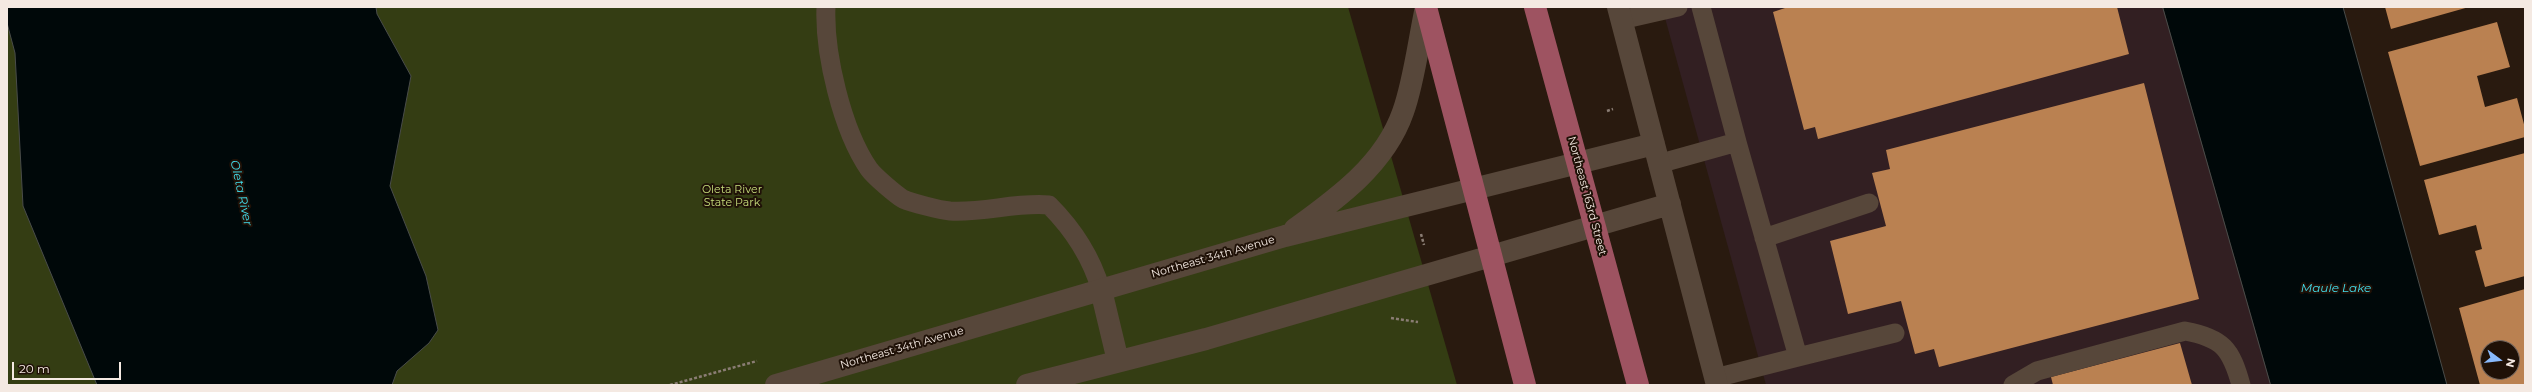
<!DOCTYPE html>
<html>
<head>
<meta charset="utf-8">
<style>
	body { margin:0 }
	#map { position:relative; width:2532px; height:392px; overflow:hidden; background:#291a0f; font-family:Montserrat,sans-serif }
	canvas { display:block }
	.frame { position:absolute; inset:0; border:8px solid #f4e9e2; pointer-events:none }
	.north { position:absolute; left:2480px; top:340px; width:40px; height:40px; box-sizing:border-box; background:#1f1107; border:1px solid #74675f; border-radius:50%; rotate:105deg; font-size:11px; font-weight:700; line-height:16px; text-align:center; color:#f4e9e2 }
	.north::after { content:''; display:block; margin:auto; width:14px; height:18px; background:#89bafc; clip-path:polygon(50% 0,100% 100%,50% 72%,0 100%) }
	.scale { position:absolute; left:12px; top:362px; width:109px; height:18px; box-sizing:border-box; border:2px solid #f4e9e2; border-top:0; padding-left:5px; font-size:12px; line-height:14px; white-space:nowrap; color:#f4e9e2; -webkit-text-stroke:3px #1f1107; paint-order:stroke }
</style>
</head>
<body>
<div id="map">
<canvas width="2532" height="392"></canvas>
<div class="frame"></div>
<div class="north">N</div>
<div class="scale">20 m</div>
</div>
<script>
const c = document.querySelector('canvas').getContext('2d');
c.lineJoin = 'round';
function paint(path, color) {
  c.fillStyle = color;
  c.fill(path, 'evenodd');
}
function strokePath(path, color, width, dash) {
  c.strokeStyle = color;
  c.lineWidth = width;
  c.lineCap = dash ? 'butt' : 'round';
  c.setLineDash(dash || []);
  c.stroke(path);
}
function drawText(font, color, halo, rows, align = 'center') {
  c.font = font + ' Montserrat,sans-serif';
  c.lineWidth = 4;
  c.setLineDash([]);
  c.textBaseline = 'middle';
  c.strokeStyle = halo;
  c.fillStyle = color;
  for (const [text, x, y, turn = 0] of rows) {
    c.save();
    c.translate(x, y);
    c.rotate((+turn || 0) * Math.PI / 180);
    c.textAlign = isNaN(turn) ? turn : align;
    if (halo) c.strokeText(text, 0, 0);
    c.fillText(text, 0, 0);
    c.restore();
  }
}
paint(new Path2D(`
	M 1662,7 L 2163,7 L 2271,385 L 1766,385 Z`), '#321f22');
paint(new Path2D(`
	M 7,7 L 1348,7 L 1457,385 L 7,385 Z`), '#343d13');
const water = new Path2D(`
	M 7,7 L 376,7 L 377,14 L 411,76 L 390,186 L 426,276 L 438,330 L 429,343 L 397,371 L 392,385 L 97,385 L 23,206 L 15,53 L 7,23 Z
	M 2163,7 L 2343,7 L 2447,385 L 2271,385 Z`);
paint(water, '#000809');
strokePath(water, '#494c4a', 1);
paint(new Path2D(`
	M 1788,7 L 2117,7 L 2129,54 L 1818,139 L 1815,127 L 1804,130 L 1773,12 Z
	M 2385,7 L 2469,7 L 2391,29 Z
	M 2497,22 L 2510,67 L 2477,76 L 2485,107 L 2517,98 L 2525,128 L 2525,137 L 2420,166 L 2388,52 Z
	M 2144,83 L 2199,299 L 1939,367 L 1934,349 L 1915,354 L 1901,301 L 1848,314 L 1830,241 L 1886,226 L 1872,173 L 1890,169 L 1886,150 Z
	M 2525,153 L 2525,276 L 2485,287 L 2475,251 L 2482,249 L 2476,225 L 2439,235 L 2424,180 Z
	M 2525,289 L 2525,385 L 2480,385 L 2459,308 ZM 2488,348 L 2512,348 L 2512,372 L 2488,372 Z
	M 2180,343 L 2192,385 L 2053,385 L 2051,377 Z`), '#ba8151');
strokePath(new Path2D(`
	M 1607,111 L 1613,109
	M 1421,234 L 1424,245
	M 1391,318 L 1418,322
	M 670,385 L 757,361`), '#8a7d74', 2.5, [3, 2]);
strokePath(new Path2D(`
	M 826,7 C 824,53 842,130 869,169 C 874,176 895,194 903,199 C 912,203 940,210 950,211 C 984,213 1016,202 1049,205 C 1074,230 1091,256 1101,290
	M 1621,20 L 1678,7
	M 1658,164 L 1737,142 L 1701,7
	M 1764,238 L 1869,203
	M 1798,357 L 1895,333
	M 1715,378 L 1798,357 L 1737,142
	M 2013,385 L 2037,371 L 2185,331 C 2223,338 2231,349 2241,385`), '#57473a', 19);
strokePath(new Path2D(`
	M 1618,7 L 1717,385
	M 1295,229 C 1338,198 1385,164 1403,112 C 1414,82 1419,39 1426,7
	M 1101,290 L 1118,361
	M 776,385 L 1285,236 L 1654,144
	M 1027,385 L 1206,339 L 1670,204`), '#57473a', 22);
strokePath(new Path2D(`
	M 1426,7 L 1525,385
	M 1535,7 L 1638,385`), '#9e5361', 22);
drawText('11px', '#c7de7c', '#1f1107', [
	["Oleta River",732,190],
	["State Park",732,203]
]);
drawText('11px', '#f4e9e2', '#1f1107', [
	["Northeast 163rd Street",1587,196,75],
	["Northeast 34th Avenue",1213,257,-16],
	["Northeast 34th Avenue",902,348,-16]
]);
drawText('italic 12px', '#43deed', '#1f1107', [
	["Oleta River",241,193,78],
	["Maule Lake",2336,288]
]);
</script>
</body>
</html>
